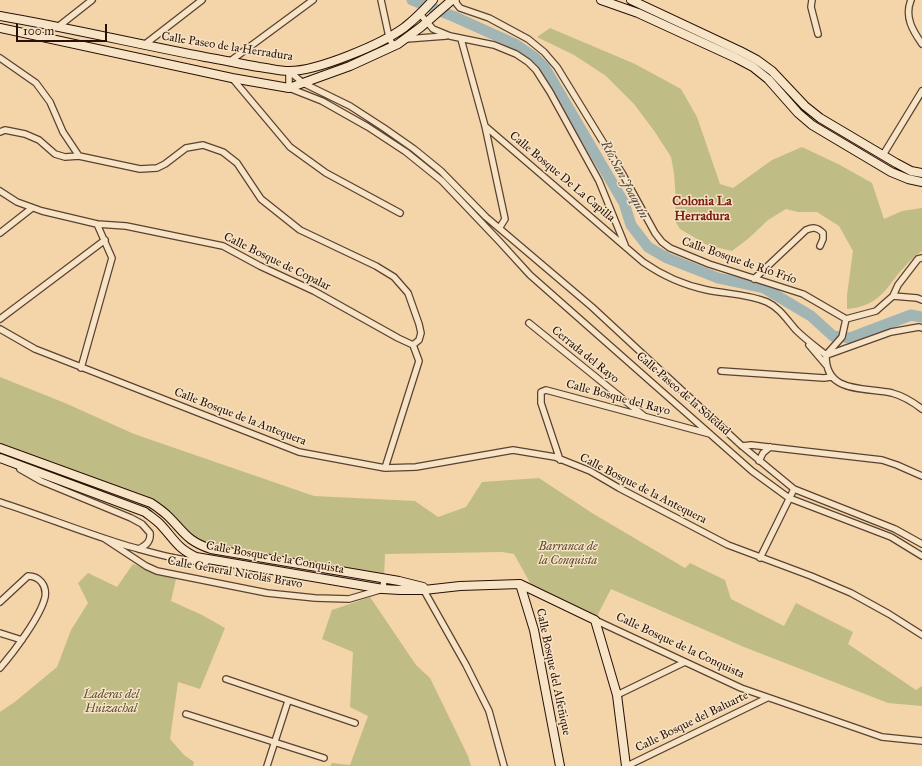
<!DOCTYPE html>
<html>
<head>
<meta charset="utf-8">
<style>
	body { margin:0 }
	#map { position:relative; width:922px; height:766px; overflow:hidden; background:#f3d5a9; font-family:"IM FELL Great Primer",serif }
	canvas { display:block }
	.scale { position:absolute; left:16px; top:24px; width:91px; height:18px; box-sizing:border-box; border:2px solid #281006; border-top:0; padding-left:5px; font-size:12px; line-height:14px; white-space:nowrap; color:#281006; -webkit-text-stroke:3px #f7e4c7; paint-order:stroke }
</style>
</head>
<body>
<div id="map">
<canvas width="922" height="766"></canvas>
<div class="scale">100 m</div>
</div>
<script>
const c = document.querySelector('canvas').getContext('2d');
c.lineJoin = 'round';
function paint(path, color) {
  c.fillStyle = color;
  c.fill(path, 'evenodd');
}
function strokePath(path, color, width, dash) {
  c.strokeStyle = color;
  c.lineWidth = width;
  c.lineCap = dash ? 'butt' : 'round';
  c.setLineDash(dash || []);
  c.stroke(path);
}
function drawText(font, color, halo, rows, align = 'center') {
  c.font = font + ' "IM FELL Great Primer",serif';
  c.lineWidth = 3;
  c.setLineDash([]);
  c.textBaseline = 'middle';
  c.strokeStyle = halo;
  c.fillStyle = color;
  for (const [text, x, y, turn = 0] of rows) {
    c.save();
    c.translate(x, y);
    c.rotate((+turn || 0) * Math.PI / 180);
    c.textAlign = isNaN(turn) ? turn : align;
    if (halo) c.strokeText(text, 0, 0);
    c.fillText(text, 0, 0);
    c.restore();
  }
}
paint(new Path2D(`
	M 550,28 L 635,64 L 681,89 L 697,117 L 720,184 L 733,188 L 772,160 L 802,147 L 840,165 L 872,183 L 884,219 L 902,211 L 922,208 L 922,251 C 917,254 914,257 910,261 C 887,283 884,306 847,309 L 847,295 L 853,251 L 839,226 L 817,212 L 798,212 L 786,209 L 768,220 L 749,238 L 732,251 L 707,245 L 680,229 L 674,219 L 676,201 L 674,173 L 671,157 L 655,132 L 634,104 L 606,76 L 574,55 L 537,37 Z
	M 0,377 L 65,403 L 134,434 L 314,496 L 415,501 L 438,517 L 466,507 L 482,482 L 539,478 L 592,513 L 685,568 L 690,563 L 725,580 L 731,599 L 784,626 L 796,603 L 853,632 L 848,644 L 916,690 L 922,686 L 922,706 L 888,703 L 744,647 L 611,589 L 595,620 L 534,590 L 514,554 L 502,552 L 385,554 L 384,578 L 200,546 L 151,503 L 0,449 Z
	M 133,564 L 176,579 L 171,601 L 202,615 L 225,628 L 200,689 L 178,682 L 170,739 L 184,755 L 194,762 L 193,766 L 0,766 L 0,712 L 16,701 L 57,667 L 71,630 L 88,603 L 78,583 L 88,573 L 117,587 Z
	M 370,597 L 416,665 L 430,678 L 468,756 L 471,766 L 330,766 L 332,763 L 350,765 L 368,716 L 350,707 L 353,652 L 322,639 L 332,610 Z`), '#c0bc85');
strokePath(new Path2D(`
	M 412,0 L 455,17 L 515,44 L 534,57 L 545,68 L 624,203 L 631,225 L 648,247 L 667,258 L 718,278 L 764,288 L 811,316 L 833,336 L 840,337
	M 844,337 L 850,338 L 911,315 L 922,317`), '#a2b5b5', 11);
const minor = new Path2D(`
	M 381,0 L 389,37 L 393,46
	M 456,0 L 456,3 L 460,8 L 489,18 L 528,39 L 544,52 L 557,67 L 622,173 L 655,233 L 662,242 L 670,248 L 709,264 L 803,294 L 846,319
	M 812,0 L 811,7 L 818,34
	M 911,0 C 904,17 913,31 922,44
	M 420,14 L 433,29 L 450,36 L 494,45 L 516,54 L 528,62 L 536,70 L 550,92 L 599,181 L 625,245
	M 59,26 L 92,0
	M 406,39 L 446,36
	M 461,39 L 485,126 L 505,219 L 500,227
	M 144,45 L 202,0
	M 0,58 L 36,83 L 50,102 L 63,132 L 79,156
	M 229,62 L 313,0
	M 289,71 L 289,88 L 322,101 L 368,127 L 406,152 L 442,181 L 499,241 L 530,275 L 752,471 L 789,498 L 891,537 L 922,556
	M 289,71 L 303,83 L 350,106 L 384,128 L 414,149 L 441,171 L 486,217 L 592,307 L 742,446 L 794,489 L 895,529 L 922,544
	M 232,78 L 290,147 L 326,173 L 400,213
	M 485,126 L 643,262 C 663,276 683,285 707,290 C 727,294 748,294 767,302 C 780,308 787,320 796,330 C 805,339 816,347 826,355
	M 0,132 L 5,130 L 25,134 L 39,140 L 55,154 L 65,157 L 79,156 L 140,169 L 157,168 L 165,164 L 186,148 L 203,145 L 223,152 L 237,163 L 261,199 L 300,230 L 376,266 L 394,277 L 408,293 L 419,324 L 421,333 L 419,340 L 413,345
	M 883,155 L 922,91
	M 0,191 L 17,202 L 42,211 L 97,224 L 126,226 L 223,246 L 260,266 L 314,291 L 398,338 L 413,345
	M 0,233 L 32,208
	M 754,279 L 806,230 C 813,227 817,227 823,233 L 823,239 L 820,246
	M 893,296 L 917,298 L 922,300
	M 0,319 L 105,240
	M 529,323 L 644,416
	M 0,329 L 35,349 L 299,452 L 385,468 L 416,467 L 513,450 L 555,457 L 590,471 L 619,488 L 728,545 L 811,576 L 851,593 L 889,614 L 922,635
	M 809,345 L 826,365
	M 826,355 L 842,337 L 846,319 L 876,311 L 885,303 L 893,296 L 898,285 L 918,259 L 922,258
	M 826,355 C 825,394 865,387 892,393 C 903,396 913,402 922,409
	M 827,355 L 891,332 L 919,327 L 922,328
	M 81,368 L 112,258 L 97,224
	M 721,371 L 824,378 L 831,377
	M 742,446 L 751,445 L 882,460 L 897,465 L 922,476
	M 560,460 L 541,403 L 541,392 L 546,390 L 710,434
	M 759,461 L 763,453 L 770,447
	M 385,468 L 419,361 L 413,345
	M 20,469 L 41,481 L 131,518 L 142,524 L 150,533 C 151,542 146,545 139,549
	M 0,502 C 43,516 85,533 128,546 C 154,553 179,561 206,562
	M 105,539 L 146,566 L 157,571 L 267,593 L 315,598 L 349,599 L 383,589 L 384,578
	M 760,558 L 794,489
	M 422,587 L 466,665 L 489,711 L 504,766
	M 0,602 L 28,576 C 39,576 47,585 45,597 C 41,616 13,653 0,668
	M 595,620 L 741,688 L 882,737 L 922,741
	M 0,633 L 22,640
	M 226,679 L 355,723
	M 617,695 L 685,662
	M 186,714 L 324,758
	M 267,766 L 288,701
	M 627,766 L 767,698`);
const secondary = new Path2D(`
	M 601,0 L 638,13 L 736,58 L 753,67 L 768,79 L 798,113 L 812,125 L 891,172 L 908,179 L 922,182
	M 631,0 L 740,51 L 757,60 L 772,71 L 805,106 L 820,118 L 896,163 L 911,171 L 922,173
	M 0,16 C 69,28 137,44 205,57 C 223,60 241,64 259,67 C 269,68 279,71 289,71 C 318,71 382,44 405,27 C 415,19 424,10 433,0
	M 0,28 L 232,78 L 289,88 L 350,66 L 398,44 L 421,27 L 452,0
	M 0,448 L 151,503 C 157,507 164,512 169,517 C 185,533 187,541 211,549 L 399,581 L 423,587
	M 0,458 L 145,512 C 150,516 156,520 160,524 C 175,540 176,547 196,557 L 383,589 L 400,590 L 424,590 L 460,586 L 520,584 L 595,620 L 617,695 L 626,766
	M 520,584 L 534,630 L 560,766`);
strokePath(minor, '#5b412f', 8);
strokePath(secondary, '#281006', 10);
strokePath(minor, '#f7e4c7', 5.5);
strokePath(secondary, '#f7e4c7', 8);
drawText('12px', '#281006', '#f7e4c7', [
	["Calle Paseo de la Herradura",227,47,9],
	["Calle Bosque De La Capilla",562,177,40],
	["Calle Bosque de Río Frío",739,261,19],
	["Calle Bosque de Copalar",277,262,26],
	["Cerrada del Rayo",585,355,39],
	["Calle Paseo de la Soledad",683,394,41],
	["Calle Bosque del Rayo",618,398,15],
	["Calle Bosque de la Antequera",240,417,21],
	["Calle Bosque de la Antequera",643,489,27],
	["Calle Bosque de la Conquista",275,558,10],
	["Calle General Nicolás Bravo",235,573,10],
	["Calle Bosque de la Conquista",680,646,25],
	["Calle Bosque del Alfeñique",553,672,78],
	["Calle Bosque del Baluarte",692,722,-26]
]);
drawText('italic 12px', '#5d4c32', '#f7e4c7', [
	["Barranca de",568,547],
	["la Conquista",568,561],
	["Laderas del",111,695],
	["Huizachal",111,709]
]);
drawText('italic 13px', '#534a43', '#f7e4c7', [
	["Río San Joaquín",624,180,62]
]);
drawText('bold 13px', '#7a1f14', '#f7e4c7', [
	["Colonia La",702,202],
	["Herradura",702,217]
]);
</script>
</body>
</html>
